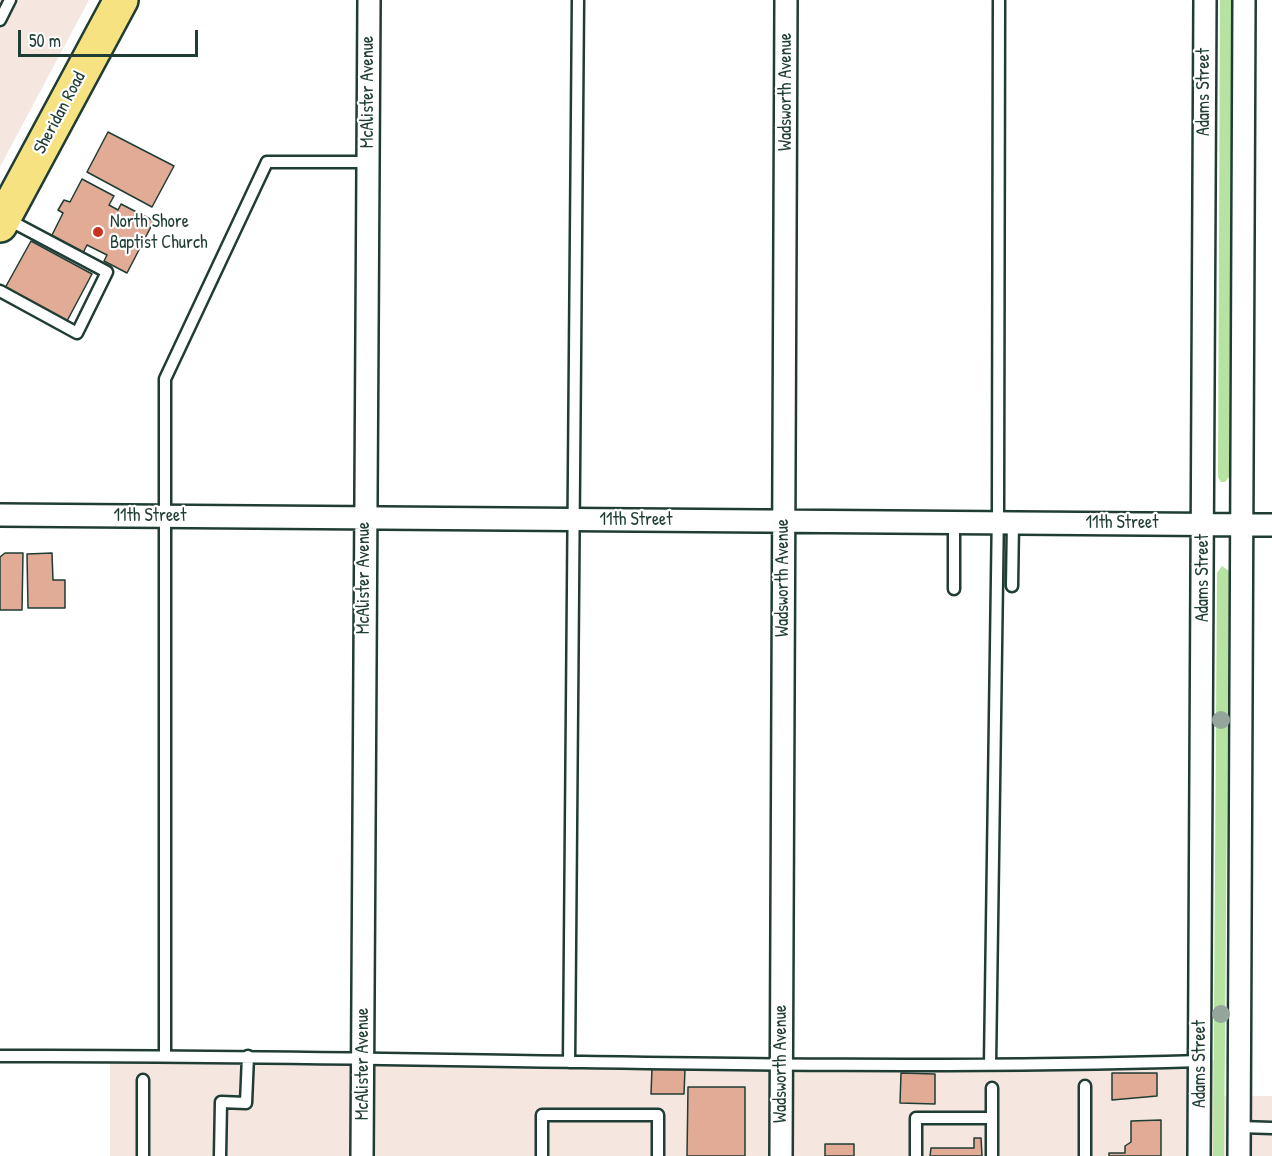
<!DOCTYPE html>
<html>
<head>
<meta charset="utf-8">
<style>
	body { margin:0 }
	#map { position:relative; width:1272px; height:1156px; overflow:hidden; background:#fff; font-family:"Patrick Hand",sans-serif }
	canvas { display:block }
	.scale { position:absolute; left:18px; top:30px; width:180px; height:27px; box-sizing:border-box; border:3px solid #1f3d34; border-top:0; padding-left:8px; font-size:18px; line-height:21px; white-space:nowrap; color:#1f3d34; -webkit-text-stroke:4px #fff; paint-order:stroke }
</style>
</head>
<body>
<div id="map">
<canvas width="1272" height="1156"></canvas>
<div class="scale">50 m</div>
</div>
<script>
const c = document.querySelector('canvas').getContext('2d');
c.lineJoin = 'round';
function paint(path, color) {
  c.fillStyle = color;
  c.fill(path, 'evenodd');
}
function strokePath(path, color, width, dash) {
  c.strokeStyle = color;
  c.lineWidth = width;
  c.lineCap = dash ? 'butt' : 'round';
  c.setLineDash(dash || []);
  c.stroke(path);
}
function drawText(font, color, halo, rows, align = 'center') {
  c.font = font + ' "Patrick Hand",sans-serif';
  c.lineWidth = 4.5;
  c.setLineDash([]);
  c.textBaseline = 'middle';
  c.strokeStyle = halo;
  c.fillStyle = color;
  for (const [text, x, y, turn = 0] of rows) {
    c.save();
    c.translate(x, y);
    c.rotate((+turn || 0) * Math.PI / 180);
    c.textAlign = isNaN(turn) ? turn : align;
    if (halo) c.strokeText(text, 0, 0);
    c.fillText(text, 0, 0);
    c.restore();
  }
}
paint(new Path2D(`
	M 0,0 L 89,0 L 0,167 Z
	M 110,1058 L 1220,1060 L 1220,1096 L 1272,1096 L 1272,1156 L 110,1156 Z`), '#f6e6e0');
paint(new Path2D(`
	M 1220,0 L 1232,0 L 1229,477 L 1225,482 L 1221,482 L 1218,477 Z
	M 1222,566 L 1229,571 L 1224,1156 L 1213,1156 L 1217,573 Z`), '#b6e3a1');
const building = new Path2D(`
	M 108,132 L 174,166 L 152,207 L 87,172 Z
	M 82,179 L 114,196 L 109,205 L 118,210 L 121,204 L 154,221 L 127,273 L 104,261 L 107,255 L 87,245 L 83,253 L 51,237 L 63,213 L 58,210 L 64,200 L 70,202 Z
	M 31,241 L 92,274 L 67,321 L 5,288 Z
	M 5,553 L 23,553 L 22,610 L 0,610 L 0,557 Z
	M 52,553 L 53,580 L 65,580 L 65,608 L 28,608 L 27,554 Z
	M 652,1068 L 685,1069 L 684,1094 L 651,1094 Z
	M 901,1073 L 935,1074 L 935,1104 L 900,1103 Z
	M 1112,1073 L 1157,1073 L 1157,1096 L 1112,1100 Z
	M 688,1087 L 745,1087 L 745,1156 L 687,1156 Z
	M 1161,1120 L 1161,1156 L 1109,1156 L 1109,1153 L 1125,1153 L 1125,1146 L 1131,1142 L 1131,1121 Z
	M 974,1138 L 981,1138 L 982,1156 L 930,1156 L 931,1148 L 974,1148 Z
	M 825,1144 L 854,1144 L 854,1156 L 825,1156 Z`);
paint(building, '#e1ab96');
strokePath(building, '#1f3d34', 1.5);
const service = new Path2D(`
	M 0,20 L 10,0
	M 0,291 L 77,333 L 107,272 L 7,219
	M 1012,586 L 1013,522
	M 954,589 L 954,522
	M 165,1055 L 165,379 L 267,162 L 368,162
	M 0,1056 C 400,1054 800,1073 1200,1061
	M 569,1062 L 578,0
	M 990,1064 L 998,509 L 999,0
	M 143,1080 L 143,1156
	M 1085,1086 L 1085,1156
	M 1240,1127 L 1272,1128
	M 220,1156 L 221,1102 L 246,1103 L 248,1056
	M 542,1156 L 542,1115 L 658,1115 L 658,1156
	M 916,1156 L 916,1118 L 992,1118
	M 992,1156 L 992,1088`);
const minor = new Path2D(`
	M 0,515 L 1272,525
	M 362,1156 L 369,0
	M 781,1156 L 786,0
	M 1199,1156 L 1205,0
	M 1239,1156 L 1244,0`);
const trunk = new Path2D(`
	M 0,225 L 121,0`);
strokePath(service, '#1f3d34', 15);
strokePath(minor, '#1f3d34', 26);
strokePath(trunk, '#1f3d34', 38);
strokePath(service, '#fff', 10);
strokePath(minor, '#fff', 21);
strokePath(trunk, '#f6e281', 33);
c.fillStyle = '#94a69b';
for (const [x, y] of [
	[1221,720],
	[1221,1014]
]) {
  c.beginPath();
  c.arc(x, y, 9, 0, 2 * Math.PI);
  c.fill();
}
for (const [x, y, r, color] of [
	[98,232,6,"#c8321e"]
]) {
  const dot = new Path2D();
  dot.arc(x, y, r, 0, 2 * Math.PI);
  c.fillStyle = color;
  c.fill(dot);
  strokePath(dot, '#fff', 2);
}
drawText('18px', '#1f3d34', '#fff', [
	["McAlister Avenue",368,92,-90],
	["Wadsworth Avenue",786,92,-90],
	["Adams Street",1204,92,-90],
	["Sheridan Road",60,113,-62],
	["11th Street",150,516],
	["11th Street",636,520],
	["11th Street",1122,523],
	["McAlister Avenue",364,578,-90],
	["Wadsworth Avenue",783,578,-90],
	["Adams Street",1203,578,-90],
	["McAlister Avenue",363,1064,-90],
	["Wadsworth Avenue",781,1064,-90],
	["Adams Street",1200,1064,-90]
]);
drawText('18px', '#1f3d34', '#fff', [
	["North Shore",110,222],
	["Baptist Church",110,243]
], 'left');
</script>
</body>
</html>
